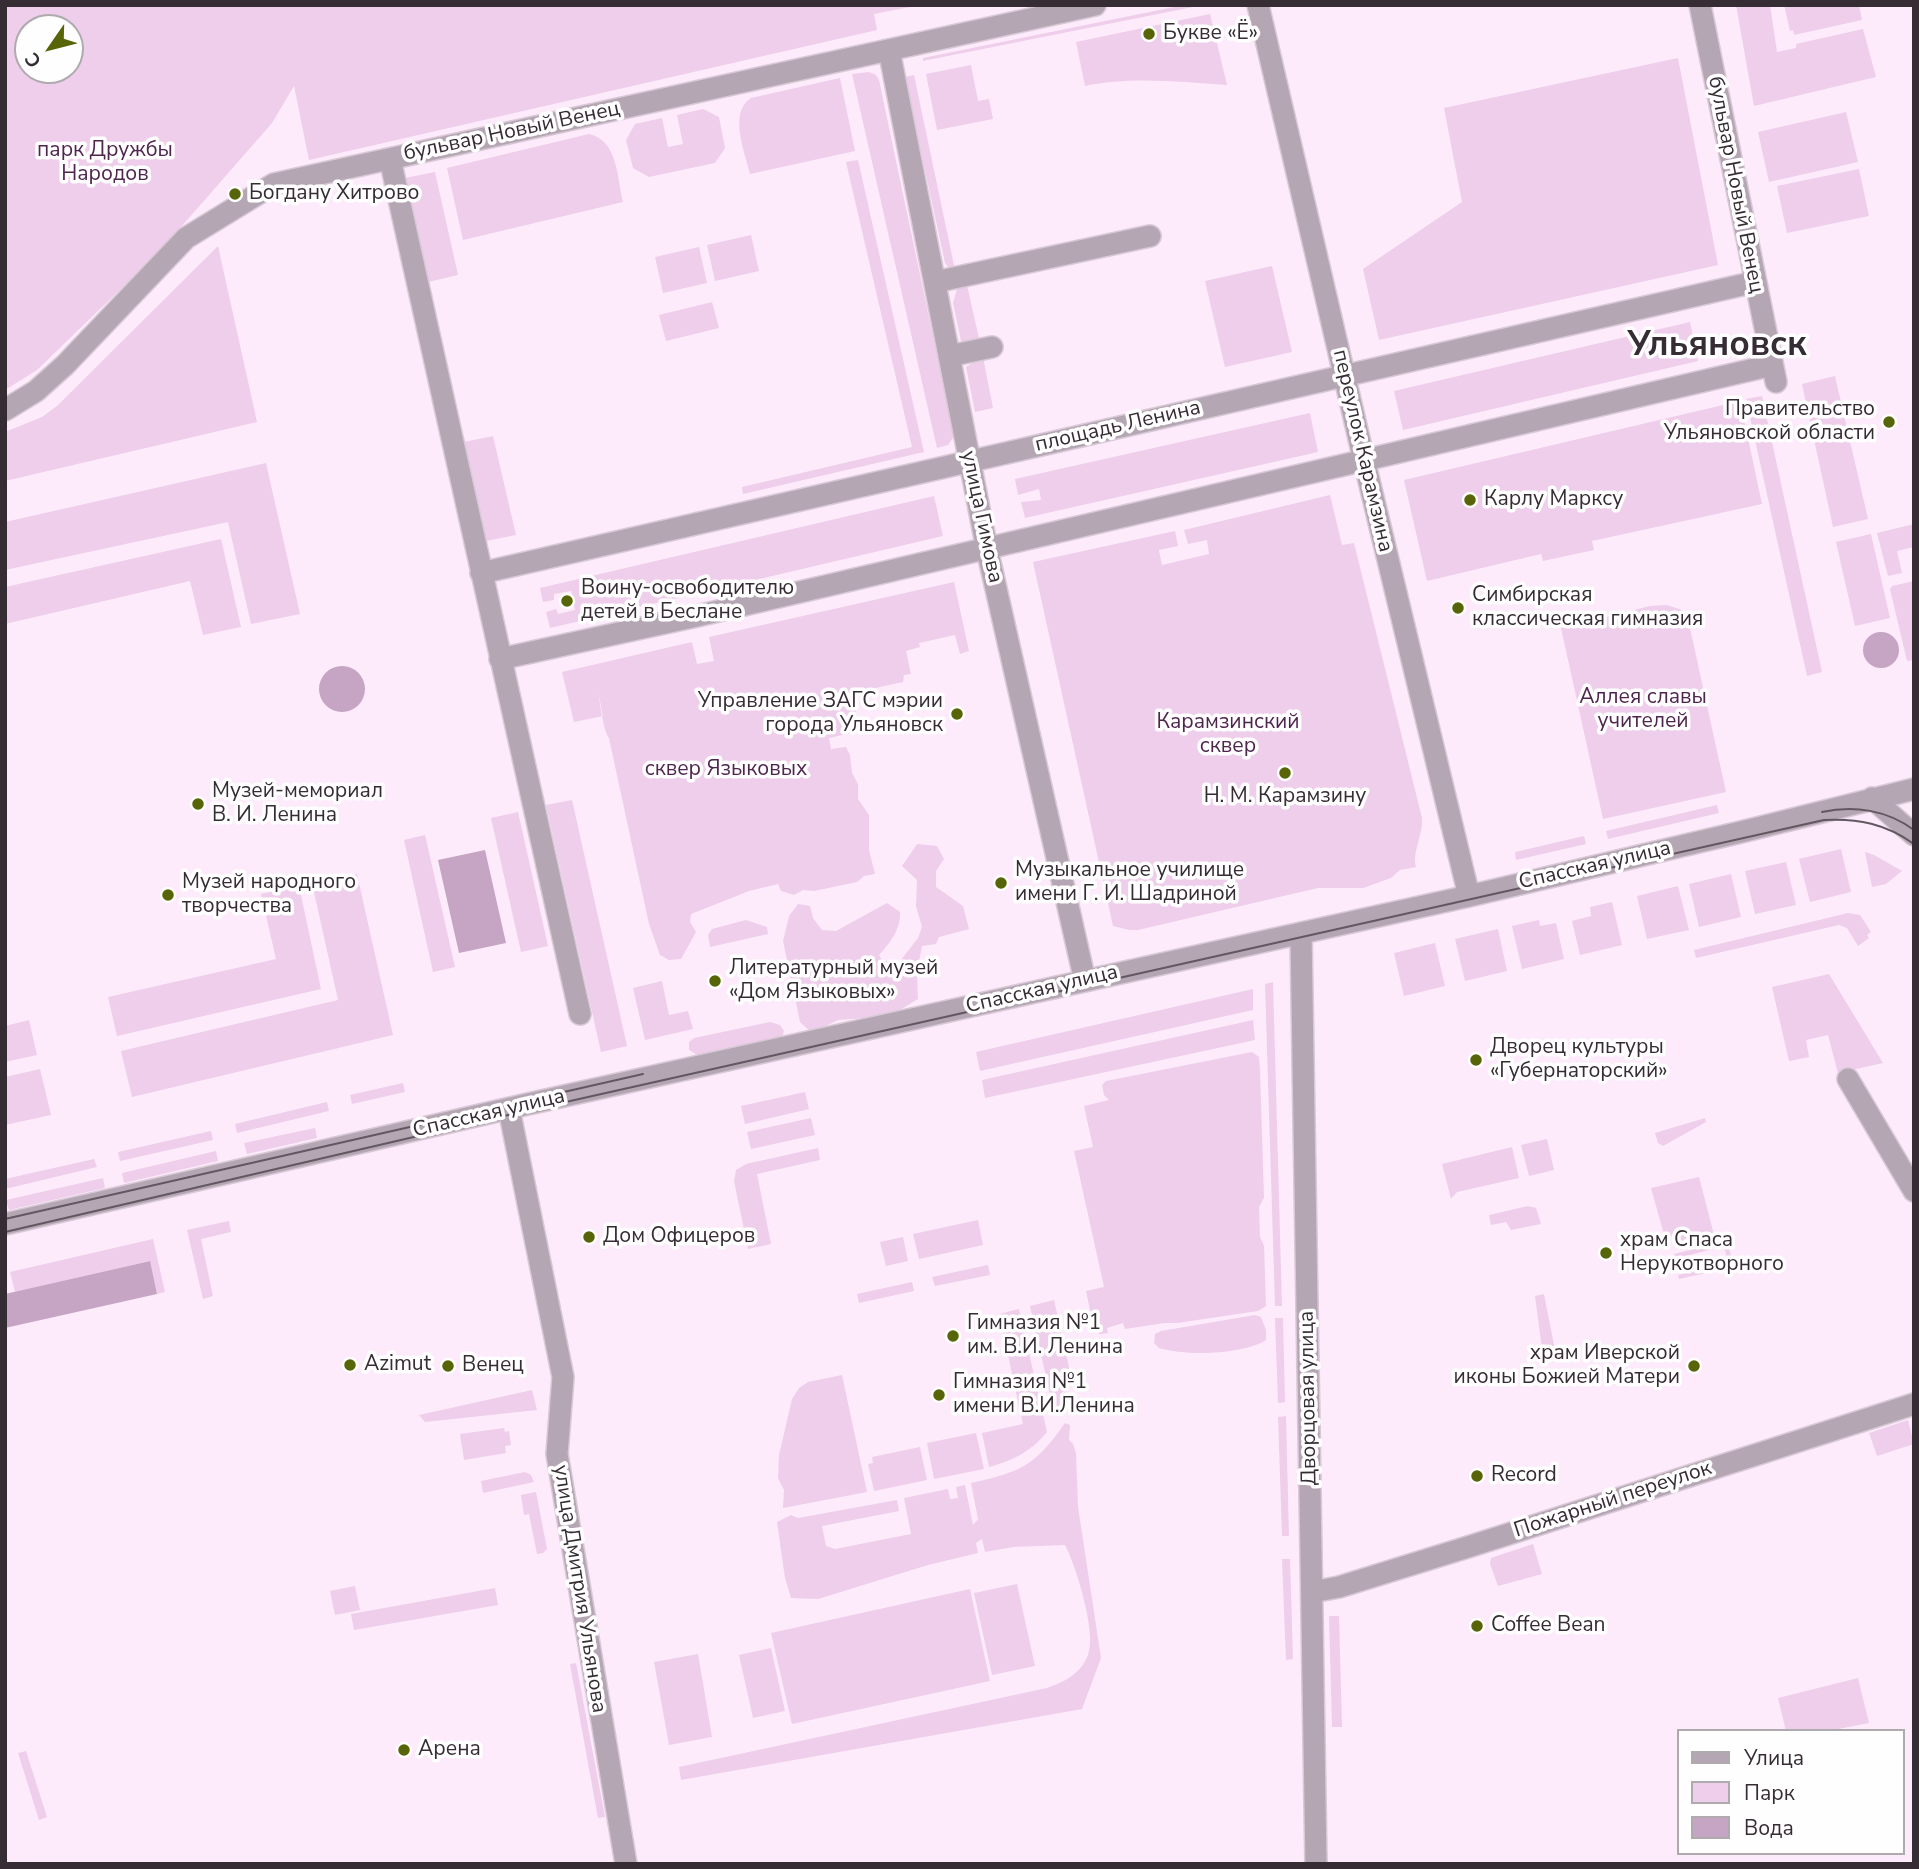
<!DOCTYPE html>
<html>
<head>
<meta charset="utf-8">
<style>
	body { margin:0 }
	#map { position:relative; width:1919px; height:1869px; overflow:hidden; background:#fdebfb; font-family:"Nunito Sans",sans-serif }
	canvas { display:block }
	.frame { position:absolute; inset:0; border:7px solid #352c34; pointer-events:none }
	.legend { position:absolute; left:1677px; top:1729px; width:228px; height:126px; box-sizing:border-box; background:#fefefe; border:2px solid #aeaaad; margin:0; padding:9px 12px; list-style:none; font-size:21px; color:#352c34 }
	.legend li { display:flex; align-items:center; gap:14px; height:35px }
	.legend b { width:35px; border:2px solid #aeaaad }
	.north { position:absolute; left:14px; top:14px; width:70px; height:70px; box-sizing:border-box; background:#fefefe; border:2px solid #aeaaad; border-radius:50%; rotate:235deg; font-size:19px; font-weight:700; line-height:28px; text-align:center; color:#352c34 }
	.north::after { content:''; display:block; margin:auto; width:24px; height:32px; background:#576407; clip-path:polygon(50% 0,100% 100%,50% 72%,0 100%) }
</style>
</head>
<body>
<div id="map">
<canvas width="1919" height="1869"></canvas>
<div class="frame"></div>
<ul class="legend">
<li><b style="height:9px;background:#b5a6b3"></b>Улица</li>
<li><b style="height:19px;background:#eeceeb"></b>Парк</li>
<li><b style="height:19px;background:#c6a4c3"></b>Вода</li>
</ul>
<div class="north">С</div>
</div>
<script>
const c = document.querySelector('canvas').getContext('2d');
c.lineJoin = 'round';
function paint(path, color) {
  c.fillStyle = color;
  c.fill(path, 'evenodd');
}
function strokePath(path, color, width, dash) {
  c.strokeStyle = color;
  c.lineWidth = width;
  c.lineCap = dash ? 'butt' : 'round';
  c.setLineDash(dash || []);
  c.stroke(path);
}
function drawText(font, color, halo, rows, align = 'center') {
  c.font = font + ' "Nunito Sans",sans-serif';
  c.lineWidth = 7;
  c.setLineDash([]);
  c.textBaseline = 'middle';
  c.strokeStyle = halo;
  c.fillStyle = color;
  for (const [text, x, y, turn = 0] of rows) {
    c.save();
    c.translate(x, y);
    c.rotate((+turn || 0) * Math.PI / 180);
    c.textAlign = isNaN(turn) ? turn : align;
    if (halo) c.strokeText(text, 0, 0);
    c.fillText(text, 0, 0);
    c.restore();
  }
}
paint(new Path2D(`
	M 5,5 L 920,5 L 874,14 L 877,30 L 309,160 L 294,86 L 272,123 L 160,251 L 37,370 L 5,390 ZM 28,28 L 70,28 L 70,70 L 28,70 Z
	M 1184,5 L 1203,5 L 923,61 L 923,58 Z
	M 1736,5 L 1770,5 L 1777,52 L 1796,48 L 1796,44 L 1863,29 L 1876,77 L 1754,106 Z
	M 1784,5 L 1859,5 L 1862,20 L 1794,35 L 1793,30 L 1790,31 Z
	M 1210,14 L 1227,85 C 1180,82 1131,76 1085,86 L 1076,42 Z
	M 1678,58 L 1718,265 L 1379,340 L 1363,269 L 1462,202 L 1444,108 Z
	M 971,65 L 978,101 L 989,99 L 993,119 L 937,130 L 926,74 Z
	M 869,72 L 876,75 L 879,80 L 954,436 L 948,445 L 937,448 L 852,74 Z
	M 914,75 L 955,270 L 949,268 L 945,263 L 905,77 Z
	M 840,78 L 855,151 L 750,174 C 745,152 728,113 751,98 Z
	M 703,109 L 719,117 L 725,148 L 715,163 L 649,177 L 633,168 L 626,140 L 635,124 L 662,118 L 668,147 L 683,144 L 677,115 Z
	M 1846,112 L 1858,162 L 1769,182 L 1758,132 Z
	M 589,134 C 618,140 617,178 623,202 L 463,240 L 447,168 Z
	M 858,160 L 924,452 L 743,494 L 742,487 L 912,447 L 846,162 Z
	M 1859,169 L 1869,216 L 1787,233 L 1777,186 Z
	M 435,172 L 458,275 L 428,282 L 405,178 Z
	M 751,235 L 759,271 L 715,281 L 707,245 Z
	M 218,246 L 257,422 L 5,481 L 5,432 L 42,417 L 57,406 Z
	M 699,247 L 707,283 L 663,293 L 655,257 Z
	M 1272,266 L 1292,352 L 1225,367 L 1205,281 Z
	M 967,285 L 980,343 L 961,341 L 953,303 L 957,289 Z
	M 712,302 L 719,328 L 666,341 L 659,315 Z
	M 1690,322 L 1698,361 L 1403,430 L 1394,391 Z
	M 983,357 L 993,408 L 975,412 L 966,367 Z
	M 1835,376 L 1868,519 L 1833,527 L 1802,384 Z
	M 1762,396 L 1822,672 L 1807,676 L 1746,399 Z
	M 1740,401 L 1762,504 L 1592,541 L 1594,550 L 1543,561 L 1541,554 L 1427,581 L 1404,480 Z
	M 1310,413 L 1318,452 L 1025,518 L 1021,502 L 1041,500 L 1039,489 L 1018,495 L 1015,479 Z
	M 493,436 L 516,535 L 486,541 L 464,442 Z
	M 266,463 L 300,614 L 251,624 L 228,522 L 5,570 L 5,522 Z
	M 1330,495 L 1342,545 L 1354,543 L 1422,818 C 1423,836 1412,852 1416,867 L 1400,870 L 1391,878 L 1363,888 L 1318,888 L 1138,930 L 1129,930 L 1113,926 L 1033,562 L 1175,531 L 1178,546 L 1159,550 L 1162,565 L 1209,554 L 1207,540 L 1188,544 L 1184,530 Z
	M 934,496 L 943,536 L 550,628 L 546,612 L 556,609 L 558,614 L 575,610 L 571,591 L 554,594 L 554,600 L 543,602 L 540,588 Z
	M 1914,524 L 1914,547 L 1897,551 L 1902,573 L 1888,576 L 1877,533 Z
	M 1871,534 L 1890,618 L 1855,626 L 1836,542 Z
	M 221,539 L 241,627 L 203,635 L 190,581 L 5,624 L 5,587 Z
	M 1914,581 L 1914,660 L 1907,661 L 1890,589 L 1892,586 Z
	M 954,582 L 969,651 L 960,654 L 955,635 L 919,643 L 920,647 L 906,651 L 911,674 L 904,675 L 903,682 L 852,693 L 860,731 L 829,738 L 831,749 L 846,747 L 850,755 L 852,773 L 858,784 L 858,799 L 869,815 L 869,850 L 875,874 L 864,876 L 857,882 L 814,891 L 803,890 L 794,895 L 781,891 L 778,884 L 749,891 L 691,914 L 690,922 L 696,932 L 681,959 L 669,960 L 660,955 L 649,924 L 609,738 C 603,731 600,700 597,687 L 603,716 L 574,722 L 562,672 L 692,642 L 697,664 L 714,661 L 709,637 Z
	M 1667,605 L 1682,610 L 1688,619 L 1726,792 L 1603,819 L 1561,628 L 1650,606 Z
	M 572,800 L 627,1046 L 601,1052 L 546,805 Z
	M 1717,805 L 1719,813 L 1608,839 L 1606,831 Z
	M 518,812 L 548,946 L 521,952 L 491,818 Z
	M 425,835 L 455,967 L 433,972 L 404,840 Z
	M 1584,836 L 1586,844 L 1516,860 L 1515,852 Z
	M 917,844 L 937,846 L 944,859 L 936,871 L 936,887 L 963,906 L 969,929 L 939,937 L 936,944 L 922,946 L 917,973 L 918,999 L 890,1016 L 838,1020 L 812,1033 L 800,1022 L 783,941 L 789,916 L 798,904 L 810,906 L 813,918 L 822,930 L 836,931 L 887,903 L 900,912 C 901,929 890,943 879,955 L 882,960 L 897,965 L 918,938 L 922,927 L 916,906 L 917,880 L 902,866 Z
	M 1841,849 L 1851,892 L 1810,902 L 1799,859 Z
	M 1865,852 L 1874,855 L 1902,871 L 1886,884 L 1872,887 Z
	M 1786,862 L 1796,905 L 1755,914 L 1745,871 Z
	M 357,874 L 393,1035 L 132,1097 L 121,1051 L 338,1000 L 312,883 Z
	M 1731,874 L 1741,917 L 1699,927 L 1689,884 Z
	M 299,886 L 321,989 L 117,1036 L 108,997 L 276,959 L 261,894 Z
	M 1678,886 L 1689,930 L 1647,939 L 1637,896 Z
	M 1612,902 L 1622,945 L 1580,955 L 1572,921 L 1591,916 L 1590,907 Z
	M 1848,913 L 1860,915 L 1871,932 L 1867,935 L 1869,938 L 1858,946 L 1847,928 L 1839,925 L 1696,958 L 1694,950 Z
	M 746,920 L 767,927 L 768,934 L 710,947 L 708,935 L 712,929 Z
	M 1539,920 L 1540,926 L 1556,923 L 1564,959 L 1522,969 L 1512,926 Z
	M 1498,929 L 1507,971 L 1465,981 L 1455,939 Z
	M 1435,943 L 1445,986 L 1404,996 L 1394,953 Z
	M 1829,974 L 1883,1063 L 1838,1073 L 1828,1035 L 1806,1040 L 1809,1057 L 1789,1061 L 1772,987 Z
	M 662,981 L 669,1015 L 688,1011 L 693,1029 L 645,1040 L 633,988 Z
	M 1273,982 L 1282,1306 L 1275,1306 L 1265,984 Z
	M 1253,989 L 1253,1010 L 980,1071 L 976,1052 Z
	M 29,1020 L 37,1055 L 5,1062 L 5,1026 Z
	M 1253,1020 L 1255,1040 L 985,1098 L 982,1080 Z
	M 770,1022 L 780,1025 L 784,1031 L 782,1037 L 777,1040 L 699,1056 L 689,1050 L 689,1042 L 694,1038 Z
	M 1252,1052 L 1259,1057 L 1260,1070 L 1264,1198 L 1259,1207 L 1260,1237 L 1264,1246 L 1266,1306 L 1258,1311 L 1177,1323 L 1165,1323 L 1125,1329 L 1123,1323 L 1107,1328 L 1108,1333 L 1099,1334 L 1093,1324 L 1086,1291 L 1104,1287 L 1074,1151 L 1093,1147 L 1084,1106 L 1109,1100 L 1104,1095 L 1102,1085 L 1106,1081 Z
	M 40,1069 L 51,1115 L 5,1125 L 5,1077 Z
	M 403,1083 L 405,1092 L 352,1104 L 350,1095 Z
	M 805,1092 L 809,1109 L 745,1124 L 741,1106 Z
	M 327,1102 L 329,1111 L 237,1133 L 235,1124 Z
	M 811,1118 L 815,1135 L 751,1149 L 747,1132 Z
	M 1705,1118 L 1706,1122 L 1663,1146 L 1658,1143 L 1655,1133 Z
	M 315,1128 L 317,1138 L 247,1154 L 244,1143 Z
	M 211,1131 L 213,1140 L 120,1161 L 118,1152 Z
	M 1547,1139 L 1554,1170 L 1529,1176 L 1521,1145 Z
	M 1512,1147 L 1519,1178 L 1457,1192 L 1451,1199 L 1442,1164 Z
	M 818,1148 L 820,1160 L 757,1174 L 771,1244 L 748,1249 L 734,1181 L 736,1170 L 746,1164 Z
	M 216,1151 L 218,1161 L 124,1183 L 122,1173 Z
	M 94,1159 L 97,1167 L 5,1189 L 5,1179 Z
	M 1699,1177 L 1713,1231 L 1711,1240 L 1686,1244 L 1663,1231 L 1651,1188 Z
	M 103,1178 L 105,1188 L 9,1210 L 6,1200 Z
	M 1528,1206 L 1536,1208 L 1541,1224 L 1511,1230 L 1506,1222 L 1491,1225 L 1489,1215 Z
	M 978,1220 L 983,1245 L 919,1259 L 913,1234 Z
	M 229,1221 L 231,1232 L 201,1239 L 213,1296 L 203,1299 L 187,1230 Z
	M 903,1237 L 908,1261 L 886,1266 L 880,1242 Z
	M 153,1239 L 165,1292 L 157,1294 L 149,1261 L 15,1292 L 10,1272 Z
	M 1727,1241 L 1734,1267 L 1679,1279 L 1678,1275 L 1728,1263 L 1724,1246 L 1675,1259 L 1674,1254 Z
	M 988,1265 L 990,1275 L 935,1286 L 932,1277 Z
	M 912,1282 L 914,1291 L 859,1303 L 857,1294 Z
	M 1544,1294 L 1556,1355 L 1543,1357 L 1535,1296 Z
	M 1054,1300 L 1072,1381 L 1055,1416 L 1030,1306 Z
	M 1019,1309 L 1047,1432 C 1032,1451 1012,1461 989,1467 L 982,1433 L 1023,1424 L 999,1314 Z
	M 1255,1315 L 1261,1317 L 1266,1330 L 1266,1340 C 1242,1355 1186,1356 1159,1348 L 1154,1343 L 1155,1334 L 1161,1331 Z
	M 1275,1318 L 1283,1318 L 1285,1402 L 1278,1403 Z
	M 842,1375 L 867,1492 L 783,1508 L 784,1490 L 778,1478 L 779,1455 L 792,1399 L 799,1388 L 808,1382 Z
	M 532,1390 L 537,1410 L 425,1422 L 419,1415 Z
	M 1286,1416 L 1289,1536 L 1282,1536 L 1278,1417 Z
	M 1908,1420 L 1914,1444 L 1877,1456 L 1869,1433 Z
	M 1065,1423 L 1070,1425 L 1069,1440 L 1073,1444 L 1076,1453 L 1078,1507 L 1101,1658 L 1082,1709 L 681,1780 L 679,1767 L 1047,1688 C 1065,1682 1081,1673 1088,1655 C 1097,1633 1076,1566 1065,1545 L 1013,1547 L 985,1552 L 982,1539 L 976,1543 L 978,1553 L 928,1565 L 818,1599 L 791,1598 L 785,1578 L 777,1522 L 791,1515 L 798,1518 L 897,1500 L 899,1511 L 822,1526 L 826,1546 L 835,1549 L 911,1534 L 904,1498 L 948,1489 L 950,1499 L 958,1498 L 956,1487 L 965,1485 L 973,1525 L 978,1519 L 971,1483 C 1021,1472 1035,1466 1065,1423 Z
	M 504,1428 L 505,1432 L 509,1431 L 511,1445 L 505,1446 L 506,1453 L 464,1460 L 460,1434 Z
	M 976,1433 L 984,1469 L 934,1479 L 927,1443 Z
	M 920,1447 L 927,1480 L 874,1491 L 868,1464 L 873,1463 L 872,1457 Z
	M 525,1472 L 531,1475 L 534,1482 L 483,1493 L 481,1481 Z
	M 536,1492 L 547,1549 L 543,1553 L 537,1554 L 529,1514 L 524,1515 L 521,1495 Z
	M 1533,1544 L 1542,1574 L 1498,1586 L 1490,1564 L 1491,1558 Z
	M 1282,1559 L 1290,1559 L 1293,1659 L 1286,1660 Z
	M 1017,1584 L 1035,1666 L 992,1675 L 974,1593 Z
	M 355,1586 L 360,1610 L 335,1615 L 330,1591 Z
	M 495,1588 L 498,1605 L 354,1630 L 351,1614 Z
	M 970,1589 L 990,1681 L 792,1724 L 771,1633 Z
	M 1329,1616 L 1339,1616 L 1342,1727 L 1332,1727 Z
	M 771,1648 L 785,1711 L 753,1718 L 739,1655 Z
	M 698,1654 L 712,1737 L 669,1745 L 654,1662 Z
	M 576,1663 L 605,1817 L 598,1818 L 570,1664 Z
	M 1858,1678 L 1869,1723 L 1828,1731 L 1786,1731 L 1778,1698 Z
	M 26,1751 L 47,1817 L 39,1820 L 18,1753 Z`), '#eeceeb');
paint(new Path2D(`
	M1863 650a18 18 0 1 1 36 0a18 18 0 1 1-36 0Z
	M319 689a23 23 0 1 1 46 0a23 23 0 1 1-46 0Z
	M 485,850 L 506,943 L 459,953 L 438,860 Z
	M 150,1261 L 157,1294 L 5,1328 L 5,1294 Z`), '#c6a4c3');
const minor = new Path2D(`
	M 1258,5 L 1364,460 L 1469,896
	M 1700,5 L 1776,382
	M 889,50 L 987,549 L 1085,981
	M 390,159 L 580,1014
	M 935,282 L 1150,236
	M 949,356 L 992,347
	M 5,410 L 36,391 L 65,365 L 186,238 L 274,184 L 1095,5
	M 481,573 L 1755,282
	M 500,659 L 697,616 L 1772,365
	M 1872,798 L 1914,835
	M 1301,933 L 1316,1864
	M 1848,1079 L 1914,1191
	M 509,1109 L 563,1377 L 557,1454 L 626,1864
	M 5,1224 L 528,1104 L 1469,896 L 1741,832 L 1914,789
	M 1312,1592 L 1339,1587 L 1471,1546 L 1914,1404`);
strokePath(minor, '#d9c9d7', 24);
strokePath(minor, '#b5a6b3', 21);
strokePath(new Path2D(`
	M 1822,812 C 1854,805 1887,810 1914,830
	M 5,1219 L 643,1074
	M 5,1232 L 530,1110 L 1824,820 C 1858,818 1886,824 1914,844`), '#635862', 2);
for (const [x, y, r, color] of [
	[1149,34,7,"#576407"],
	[235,194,7,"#576407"],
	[1889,422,7,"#576407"],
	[1470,500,7,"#576407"],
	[567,601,7,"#576407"],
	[1458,608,7,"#576407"],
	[957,714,7,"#576407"],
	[1285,773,7,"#576407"],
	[198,804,7,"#576407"],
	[1001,883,7,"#576407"],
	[168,895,7,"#576407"],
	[715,981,7,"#576407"],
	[1476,1060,7,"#576407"],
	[589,1237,7,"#576407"],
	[1606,1253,7,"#576407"],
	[953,1336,7,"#576407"],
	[350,1365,7,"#576407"],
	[448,1366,7,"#576407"],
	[1694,1366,7,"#576407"],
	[939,1395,7,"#576407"],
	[1477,1476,7,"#576407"],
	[1477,1626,7,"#576407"],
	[404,1750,7,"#576407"]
]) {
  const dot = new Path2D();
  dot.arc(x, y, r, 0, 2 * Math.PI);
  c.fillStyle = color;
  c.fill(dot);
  strokePath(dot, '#fefefe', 2.5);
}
drawText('21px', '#352c34', '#fefefe', [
	["Букве «Ё»",1163,34],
	["Богдану Хитрово",249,194],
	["Правительство",1875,410,"right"],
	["Ульяновской области",1875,434,"right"],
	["Карлу Марксу",1484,500],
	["Воину-освободителю",581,589],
	["детей в Беслане",581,613],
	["Симбирская",1472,596],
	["классическая гимназия",1472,620],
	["Управление ЗАГС мэрии",943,702,"right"],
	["города Ульяновск",943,726,"right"],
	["Музей-мемориал",212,792],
	["В. И. Ленина",212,816],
	["Н. М. Карамзину",1285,797,"center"],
	["Музыкальное училище",1015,871],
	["имени Г. И. Шадриной",1015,895],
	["Музей народного",182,883],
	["творчества",182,907],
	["Литературный музей",729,969],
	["«Дом Языковых»",729,993],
	["Дворец культуры",1490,1048],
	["«Губернаторский»",1490,1072],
	["Дом Офицеров",603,1237],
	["xрам Спаса",1620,1241],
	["Нерукотворного",1620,1265],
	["Гимназия №1",967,1324],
	["им. В.И. Ленина",967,1348],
	["храм Иверской",1680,1354,"right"],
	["иконы Божией Матери",1680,1378,"right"],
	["Azimut",364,1365],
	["Венец",462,1366],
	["Гимназия №1",953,1383],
	["имени В.И.Ленина",953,1407],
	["Record",1491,1476],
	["Coffee Bean",1491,1626],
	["Арена",418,1750]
], 'left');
drawText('21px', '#352c34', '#fefefe', [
	["бульвар Новый Венец",512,132,-12],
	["бульвар Новый Венец",1735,185,79],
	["площадь Ленина",1118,427,-13],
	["переулок Карамзина",1362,451,77],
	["улица Гимова",981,517,78],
	["Спасская улица",1595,866,-13],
	["Спасская улица",1042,990,-13],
	["Спасская улица",489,1114,-13],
	["Дворцовая улица",1309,1398,-91],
	["Пожарный переулок",1613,1500,-18],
	["улица Дмитрия Ульянова",579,1589,81]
]);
drawText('21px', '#4f254e', '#fefefe', [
	["парк Дружбы",105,151],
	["Народов",105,175],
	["Аллея славы",1643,698],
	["учителей",1643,722],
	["Карамзинский",1228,723],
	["сквер",1228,747],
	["сквер Языковых",726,770]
]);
drawText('bold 35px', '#352c34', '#fefefe', [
	["Ульяновск",1717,347]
]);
</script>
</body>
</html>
